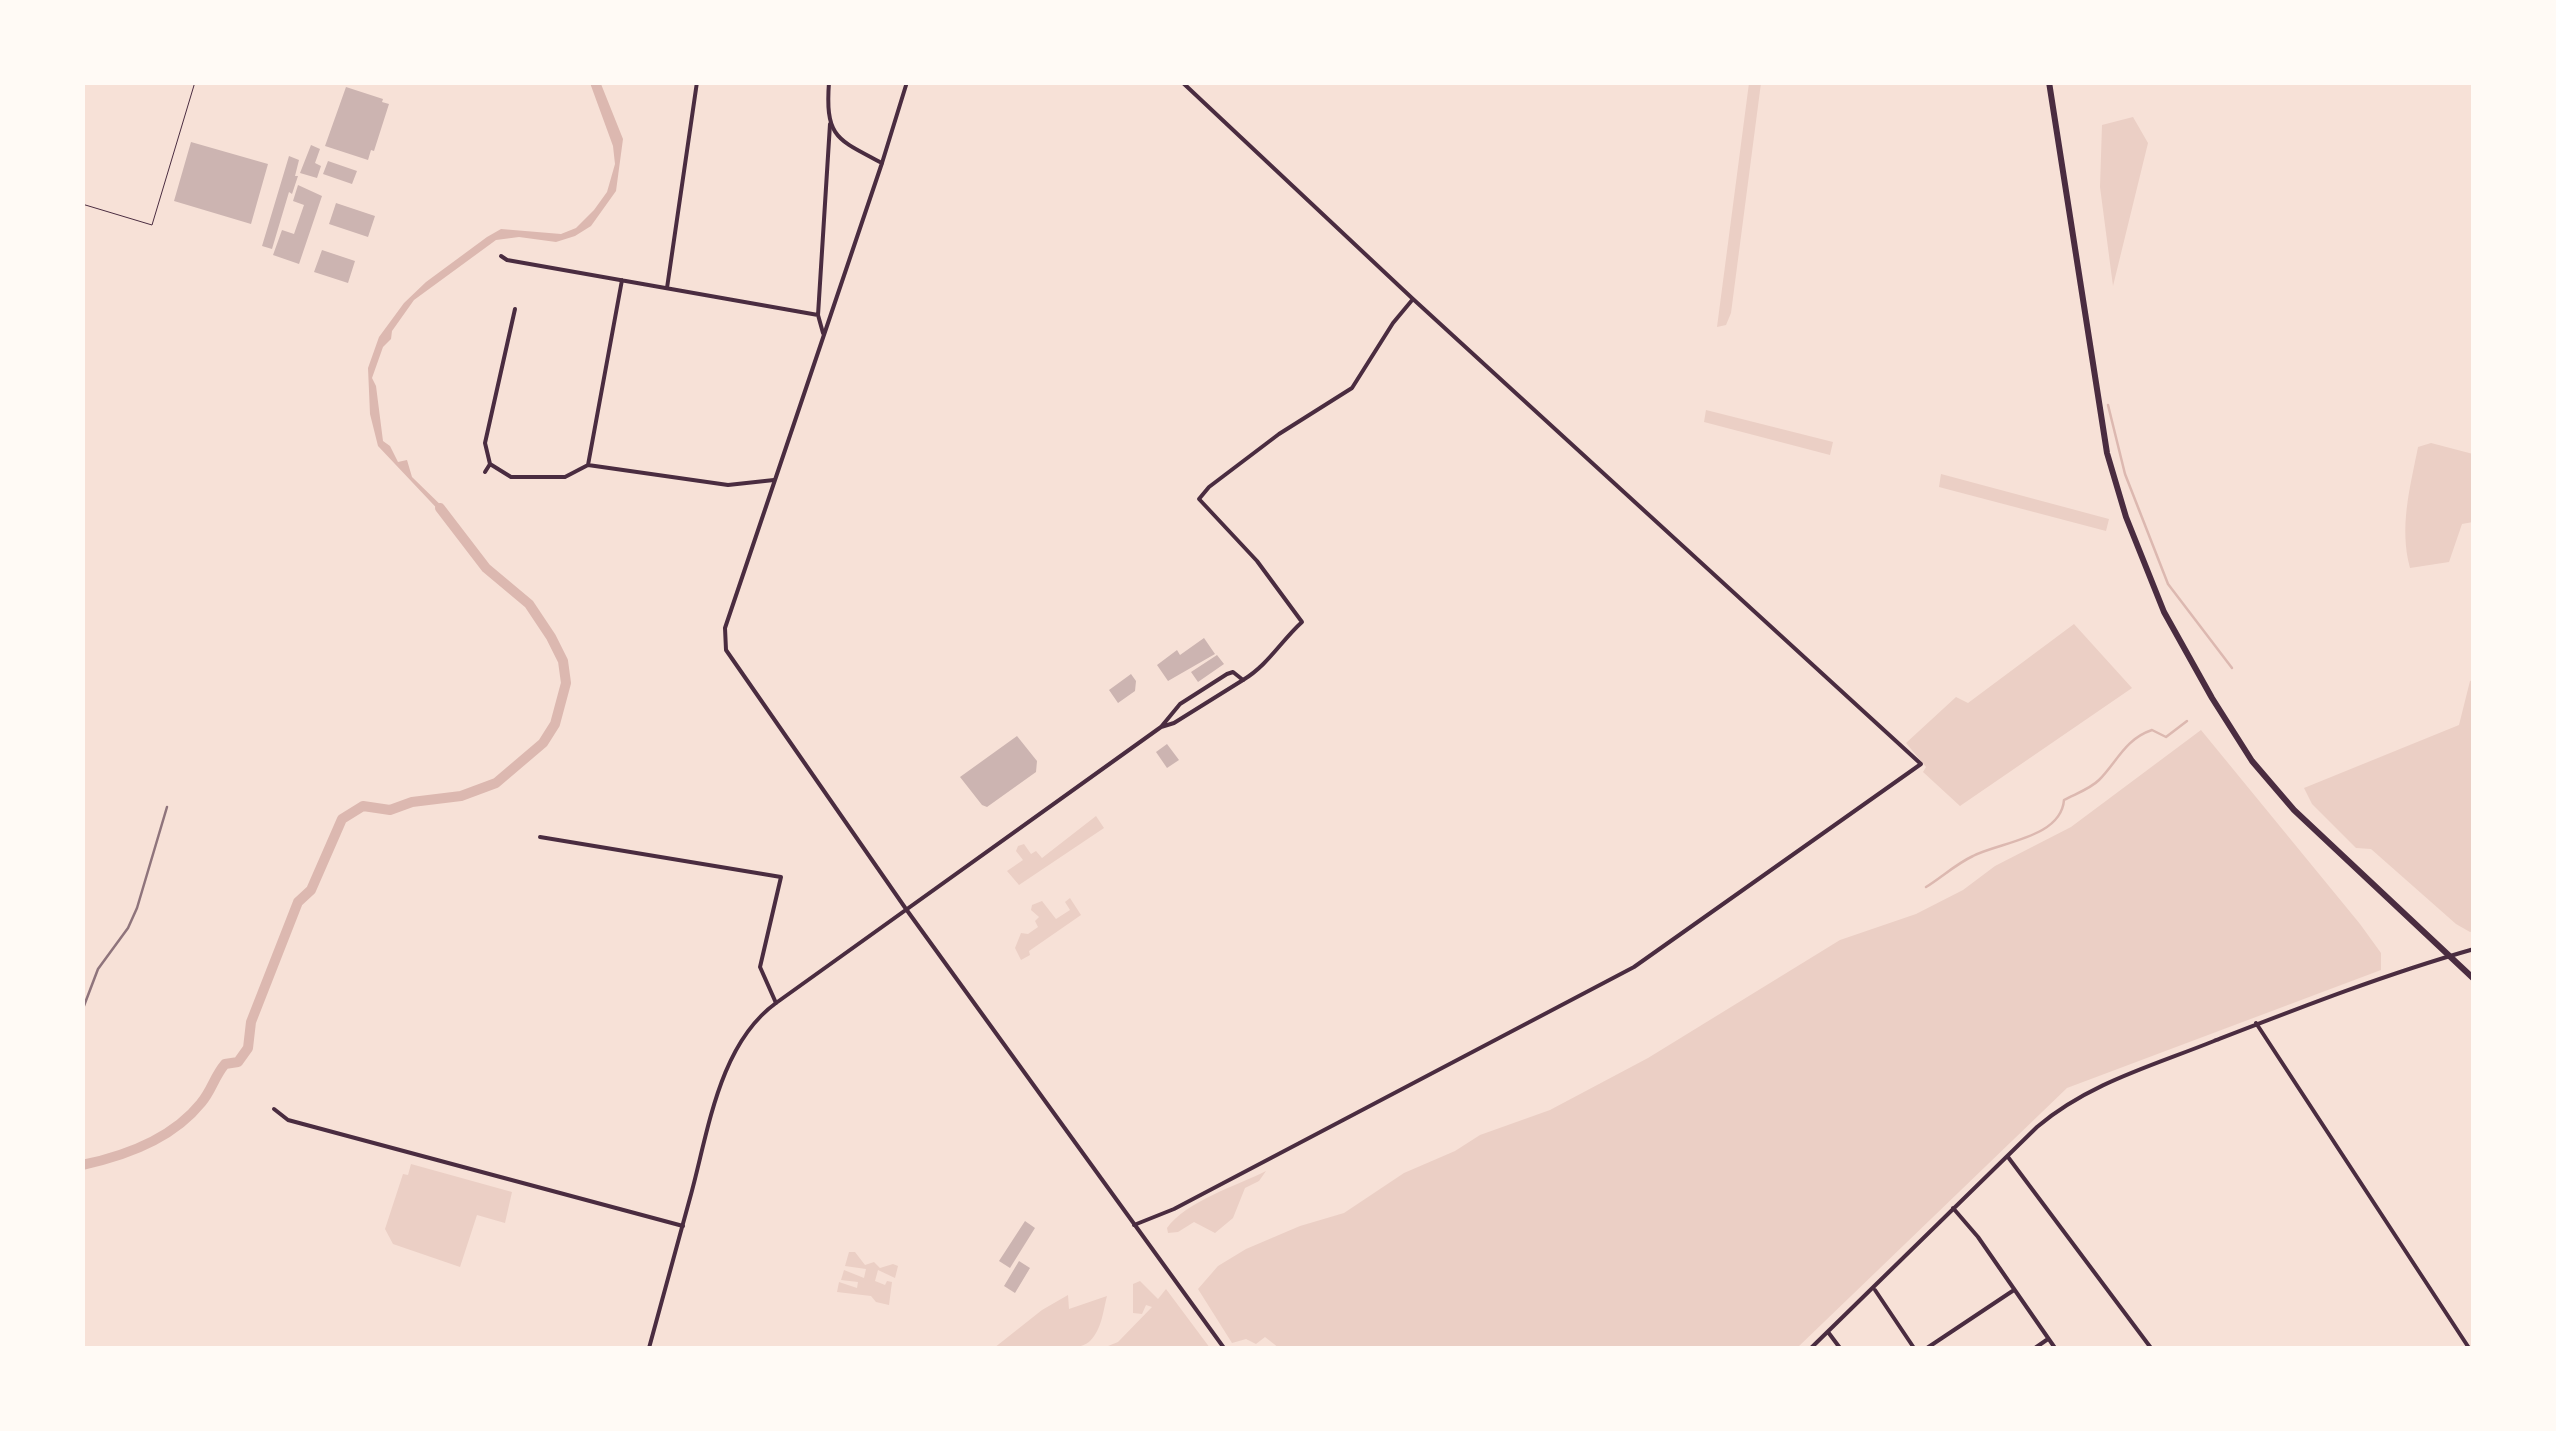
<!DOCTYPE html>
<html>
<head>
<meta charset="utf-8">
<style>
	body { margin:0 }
	#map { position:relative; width:2556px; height:1431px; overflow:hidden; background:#f7e1d7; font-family:Barlow,sans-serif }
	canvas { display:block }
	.frame { position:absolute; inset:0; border:85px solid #fffaf5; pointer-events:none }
</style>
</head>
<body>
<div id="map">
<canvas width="2556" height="1431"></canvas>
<div class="frame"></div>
</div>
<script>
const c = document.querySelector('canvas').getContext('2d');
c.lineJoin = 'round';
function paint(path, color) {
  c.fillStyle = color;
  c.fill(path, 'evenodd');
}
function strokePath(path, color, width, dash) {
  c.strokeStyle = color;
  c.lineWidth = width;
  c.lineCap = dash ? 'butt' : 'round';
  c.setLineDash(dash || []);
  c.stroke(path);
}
paint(new Path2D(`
	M 1749,83 L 1761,83 L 1731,313 L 1726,325 L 1717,327 Z
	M 2133,117 L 2148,143 L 2113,286 L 2100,187 L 2102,125 Z
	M 1706,410 L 1833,442 L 1830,455 L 1704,422 Z
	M 2431,443 L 2473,454 L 2473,522 L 2462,524 L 2449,562 L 2410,568 C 2399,527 2410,488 2418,447 Z
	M 1941,474 L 2109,519 L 2106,531 L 1939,487 Z
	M 2074,624 L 2132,688 L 1960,806 L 1923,772 L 1926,767 L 1906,743 L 1956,697 L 1968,703 Z
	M 2473,680 L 2474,931 L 2470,932 L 2456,924 L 2371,849 L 2356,848 L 2312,804 L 2304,788 L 2459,725 L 2470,681 Z
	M 2201,730 L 2360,924 L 2381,953 L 2381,970 L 2067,1088 L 1797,1348 L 1279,1348 L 1265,1337 L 1256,1344 L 1246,1339 L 1232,1343 L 1198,1289 L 1218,1266 L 1246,1249 L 1300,1226 L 1344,1213 L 1404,1173 L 1455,1151 L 1480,1135 L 1550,1110 L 1648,1058 L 1840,940 L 1916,914 L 1963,890 L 1995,866 L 2071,827 Z
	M 1096,816 L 1104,828 L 1019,885 L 1007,871 L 1023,860 L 1016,851 L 1018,846 L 1024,844 L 1031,854 L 1036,851 L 1042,858 Z
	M 1070,898 L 1081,915 L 1029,951 L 1030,955 L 1021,960 L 1015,948 L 1021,933 L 1028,934 L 1038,927 L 1035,921 L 1039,917 L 1031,910 L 1032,905 L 1042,901 L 1056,919 L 1070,910 L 1065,902 Z
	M 411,1164 L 512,1192 L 505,1223 L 477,1215 L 460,1267 L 393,1244 L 385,1229 L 403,1174 L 408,1175 Z
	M 1266,1171 L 1259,1181 L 1245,1188 L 1233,1218 L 1215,1233 L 1194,1222 L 1178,1232 L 1168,1233 L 1167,1228 C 1185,1202 1238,1185 1266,1171 Z
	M 849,1252 L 855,1252 L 865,1265 L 874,1262 L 880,1268 L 893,1264 L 898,1266 L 895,1278 L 878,1270 L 875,1281 L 885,1285 L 887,1281 L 892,1282 L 889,1305 L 876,1302 L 871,1296 L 837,1292 L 839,1282 L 857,1288 L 858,1282 L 841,1280 L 844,1270 L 864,1278 L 866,1269 L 845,1266 Z
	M 1140,1281 L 1158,1299 L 1166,1289 L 1210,1348 L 1103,1348 L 1118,1342 L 1152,1307 L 1146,1305 L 1142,1314 L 1133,1313 L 1133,1284 Z
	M 1068,1295 L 1069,1309 L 1107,1296 C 1103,1311 1102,1329 1090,1341 C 1076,1355 1016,1349 994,1348 L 1042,1310 Z`), '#ebcfc5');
paint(new Path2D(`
	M 590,83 L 601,84 L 623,139 L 616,191 L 591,226 L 575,236 L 556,242 L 519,237 L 496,240 L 414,300 L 392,331 L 391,339 L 383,347 L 372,378 L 376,386 L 383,441 L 390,446 L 398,462 L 407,460 L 412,477 L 450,514 L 446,518 L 378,446 L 370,414 L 368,368 L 379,337 L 404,303 L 426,282 L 487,237 L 501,229 L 561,234 L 576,228 L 594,210 L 607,192 L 615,164 L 613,146 Z`), '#dcb8b0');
strokePath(new Path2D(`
	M 2108,405 L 2125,474 L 2168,584 L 2232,668
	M 1926,887 C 1942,877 1956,864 1973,856 C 2000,842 2061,838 2064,800 C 2075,794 2090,789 2099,780 C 2117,762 2125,739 2152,730 L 2166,737 L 2187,721`), '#dcb8b0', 2.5);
strokePath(new Path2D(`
	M 82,1165 C 125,1156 173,1138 201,1103 C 212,1090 214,1077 225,1064 L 238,1062 L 248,1048 L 251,1022 L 298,902 L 311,890 L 342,819 L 363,806 L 390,810 L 412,802 L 461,796 L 496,783 L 543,743 L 555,724 L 566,683 L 563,661 L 551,637 L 529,604 L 486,568 L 440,508`), '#dcb8b0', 10);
paint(new Path2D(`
	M 346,87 L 383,99 L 382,102 L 389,104 L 374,151 L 371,150 L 368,160 L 325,146 Z
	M 191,142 L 268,164 L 251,224 L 174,201 Z
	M 311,145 L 320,149 L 315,163 L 321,166 L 317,178 L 300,173 Z
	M 289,156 L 299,160 L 295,176 L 298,176 L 292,194 L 289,192 L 272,249 L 262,246 Z
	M 328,161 L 357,171 L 352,184 L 323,174 Z
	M 298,185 L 322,196 L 299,264 L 273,255 L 282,230 L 294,234 L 304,205 L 293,201 Z
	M 336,203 L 375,216 L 368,237 L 329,224 Z
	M 322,250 L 355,261 L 348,283 L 314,272 Z
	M 1204,638 L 1215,654 L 1168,681 L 1157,665 L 1177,650 L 1180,655 Z
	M 1217,655 L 1224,664 L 1198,682 L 1191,672 Z
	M 1131,674 L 1136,681 L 1135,691 L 1118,703 L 1109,690 Z
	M 1017,736 L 1037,761 L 1036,772 L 987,807 L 982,805 L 960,777 Z
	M 1167,744 L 1179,760 L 1167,768 L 1156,752 Z
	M 1025,1221 L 1035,1228 L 1010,1268 L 999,1261 Z
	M 1019,1261 L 1030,1268 L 1015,1293 L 1004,1286 Z`), '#ccb4b1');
strokePath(new Path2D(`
	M 82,204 L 152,225 L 195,82`), '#4a2c40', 1);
strokePath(new Path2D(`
	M 882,163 L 907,82
	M 501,256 L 507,260 L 818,315
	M 667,288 L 697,82
	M 823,333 L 818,315 L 830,124
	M 490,464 L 511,477 L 565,477 L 588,465 L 728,485 L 774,480
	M 588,465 L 622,280
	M 485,472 L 490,464 L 485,443 L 515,309
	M 1243,680 C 1268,665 1281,641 1302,622 L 1257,561 L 1199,499 L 1209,487 L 1279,434 L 1352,388 L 1393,323 L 1413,299
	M 540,837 L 781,877 L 760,967 L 776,1003
	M 2256,1023 L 2469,1348
	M 274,1109 L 288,1120 L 683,1226
	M 2008,1157 L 2151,1348
	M 1953,1208 L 1978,1237 L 2055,1348
	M 1134,1225 L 1174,1209 L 1634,967 L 1921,764 L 1413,299 L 1182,82
	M 1875,1290 L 1914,1348
	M 1828,1332 L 1840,1348
	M 1811,1348 L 2037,1127 C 2089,1083 2152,1066 2214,1041 C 2299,1008 2386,974 2474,949
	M 1927,1348 L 2014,1290
	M 2035,1348 L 2048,1339`), '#4a2c40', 4);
strokePath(new Path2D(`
	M 829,82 C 825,138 837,139 882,163 L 725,628 L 726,650 L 906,909 L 1224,1348
	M 649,1348 C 663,1298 676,1248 690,1198 C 708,1134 718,1045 776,1003 L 1161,727 L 1180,704 L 1227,674 L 1233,672 L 1243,680 L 1174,723 L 1161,727`), '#4a2c40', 4);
strokePath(new Path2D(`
	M 2049,82 L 2107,453 L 2126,517 L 2164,612 L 2212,698 L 2252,761 L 2294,810 L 2474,979`), '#4a2c40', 6);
strokePath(new Path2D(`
	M 82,1011 L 98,969 L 128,928 L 137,908 L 167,807`), '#8f747c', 2.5);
</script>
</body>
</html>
